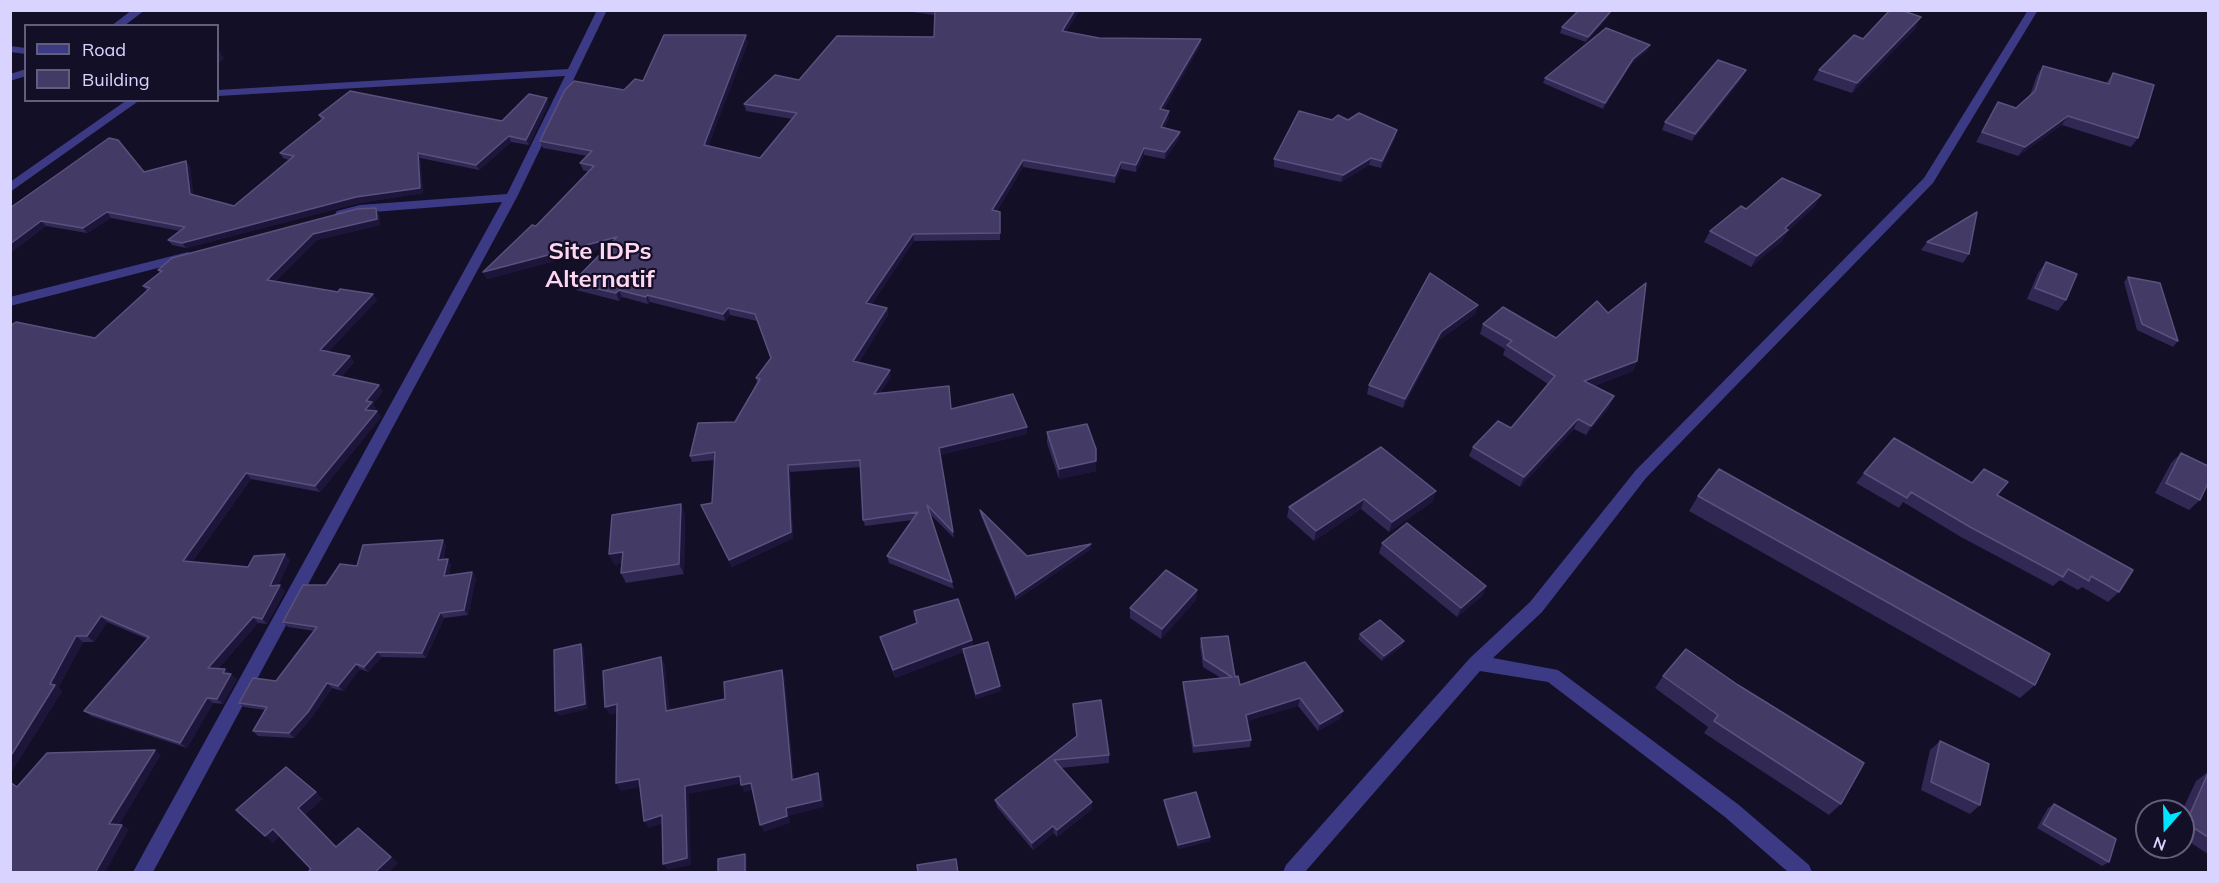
<!DOCTYPE html>
<html>
<head>
<meta charset="utf-8">
<style>
	body { margin:0 }
	#map { position:relative; width:2219px; height:883px; overflow:hidden; background:#130f26; font-family:Mulish,sans-serif }
	canvas { display:block }
	.frame { position:absolute; inset:0; border:12px solid #d9d4ff; pointer-events:none }
	.legend { position:absolute; left:24px; top:24px; width:195px; height:78px; box-sizing:border-box; background:#130f26; border:2px solid #625e7d; margin:0; padding:8px 10px; list-style:none; font-size:18px; color:#d9d4ff }
	.legend li { display:flex; align-items:center; gap:12px; height:30px }
	.legend b { width:30px; border:2px solid #625e7d }
	.north { position:absolute; left:2135px; top:799px; width:60px; height:60px; box-sizing:border-box; background:#130f26; border:2px solid #625e7d; border-radius:50%; rotate:200deg; font-size:16px; font-weight:700; line-height:24px; text-align:center; color:#d9d4ff }
	.north::after { content:''; display:block; margin:auto; width:21px; height:27px; background:#00e5ff; clip-path:polygon(50% 0,100% 100%,50% 72%,0 100%) }
</style>
</head>
<body>
<div id="map">
<canvas width="2219" height="883"></canvas>
<div class="frame"></div>
<ul class="legend">
<li><b style="height:8px;background:#3d3a85"></b>Road</li>
<li><b style="height:16px;background:#433a66"></b>Building</li>
</ul>
<div class="north">N</div>
</div>
<script>
const c = document.querySelector('canvas').getContext('2d');
c.lineJoin = 'round';
function paint(path, color) {
  c.fillStyle = color;
  c.fill(path, 'evenodd');
}
function strokePath(path, color, width, dash) {
  c.strokeStyle = color;
  c.lineWidth = width;
  c.lineCap = dash ? 'butt' : 'round';
  c.setLineDash(dash || []);
  c.stroke(path);
}
function drawText(font, color, halo, rows, align = 'center') {
  c.font = font + ' Mulish,sans-serif';
  c.lineWidth = 4.5;
  c.setLineDash([]);
  c.textBaseline = 'middle';
  c.strokeStyle = halo;
  c.fillStyle = color;
  for (const [text, x, y, turn = 0] of rows) {
    c.save();
    c.translate(x, y);
    c.rotate((+turn || 0) * Math.PI / 180);
    c.textAlign = isNaN(turn) ? turn : align;
    if (halo) c.strokeText(text, 0, 0);
    c.fillText(text, 0, 0);
    c.restore();
  }
}
paint(new Path2D(`
	M 132,10 L 145,10 L 124,26 L 111,26 Z
	M 597,10 L 607,10 L 517,197 L 153,872 L 133,872 L 502,202 L 360,213 L 341,218 L 335,214 L 337,211 L 360,205 L 507,194 L 565,76 L 218,96 L 218,90 L 568,69 Z
	M 2028,10 L 2038,10 L 1933,183 L 1646,478 L 1542,612 L 1493,658 L 1558,670 L 1739,805 L 1809,865 L 1812,872 L 1788,872 L 1725,817 L 1548,682 L 1480,671 L 1305,872 L 1283,872 L 1286,865 L 1470,658 L 1530,602 L 1636,470 L 1924,178 Z
	M 188,252 L 195,256 L 193,259 L 10,306 L 10,297 Z`), '#3d3a85');
paint(new Path2D(`
	M 10,46 L 26,48 L 26,54 L 10,52 Z
	M 26,69 L 26,76 L 10,81 L 10,74 Z
	M 127,100 L 140,100 L 10,192 L 10,182 Z`), '#3d3a85');
paint(new Path2D(`
	M 897,10 L 1080,10 L 1066,32 L 1099,38 L 1201,39 L 1200,46 L 1163,110 L 1169,118 L 1164,128 L 1179,139 L 1165,159 L 1144,155 L 1136,172 L 1121,169 L 1115,183 L 1023,167 L 997,211 L 1000,212 L 1000,240 L 914,241 L 871,305 L 887,308 L 888,315 L 859,362 L 891,377 L 880,393 L 949,386 L 951,409 L 1027,427 L 1027,434 L 940,455 L 954,538 L 930,514 L 952,582 L 954,589 L 889,563 L 887,556 L 913,520 L 865,526 L 863,520 L 861,467 L 790,472 L 793,538 L 732,567 L 701,505 L 712,503 L 715,460 L 692,462 L 690,456 L 735,422 L 757,383 L 756,378 L 771,358 L 757,321 L 730,315 L 725,321 L 650,302 L 648,304 L 622,297 L 619,301 L 576,290 L 572,283 L 607,247 L 487,279 L 483,272 L 536,226 L 589,172 L 583,170 L 580,163 L 587,156 L 543,148 L 540,141 L 624,90 L 643,81 L 748,42 L 708,146 L 760,158 L 792,119 L 746,111 L 744,104 L 799,80 L 934,37 L 935,15 Z
	M 1609,16 L 1586,42 L 1560,33 L 1562,27 Z
	M 1916,28 L 1852,93 L 1813,80 L 1819,70 L 1863,39 Z
	M 1648,50 L 1631,64 L 1603,109 L 1543,83 L 1545,78 Z
	M 2043,66 L 2106,83 L 2113,73 L 2138,138 L 2131,147 L 2062,125 L 2018,156 L 1976,142 L 1998,102 L 2016,108 L 2030,95 L 2037,75 Z
	M 1743,77 L 1692,141 L 1662,130 L 1665,122 Z
	M 549,103 L 529,145 L 511,142 L 479,170 L 420,158 L 423,193 L 359,203 L 186,248 L 172,245 L 168,240 L 180,231 L 111,218 L 87,233 L 46,226 L 10,253 L 10,208 L 186,161 L 190,167 L 193,195 L 234,206 L 289,160 L 283,158 L 280,153 L 321,120 L 319,115 L 502,121 Z
	M 1332,120 L 1348,120 L 1397,130 L 1395,138 L 1381,168 L 1369,165 L 1341,182 L 1274,167 L 1274,159 Z
	M 1815,206 L 1787,232 L 1782,241 L 1751,267 L 1704,242 L 1710,231 Z
	M 379,214 L 380,225 L 317,240 L 276,281 L 377,300 L 328,352 L 350,356 L 354,362 L 341,377 L 383,391 L 373,404 L 376,408 L 374,411 L 381,417 L 320,492 L 251,479 L 192,562 L 248,567 L 290,560 L 278,585 L 285,591 L 267,624 L 258,623 L 218,669 L 229,674 L 237,679 L 223,704 L 213,703 L 187,748 L 91,716 L 84,711 L 147,639 L 107,622 L 94,642 L 83,642 L 58,688 L 62,691 L 10,774 L 10,326 L 95,338 L 147,291 L 143,286 L 160,273 L 158,270 Z
	M 1927,242 L 1969,254 L 1963,263 L 1921,250 Z
	M 2046,262 L 2066,300 L 2058,311 L 2027,299 L 2038,273 Z
	M 2128,277 L 2178,341 L 2173,347 L 2137,330 L 2124,282 Z
	M 1478,305 L 1475,314 L 1438,341 L 1403,408 L 1367,394 L 1369,385 Z
	M 1483,324 L 1556,338 L 1637,361 L 1633,371 L 1594,386 L 1610,406 L 1586,435 L 1574,429 L 1520,487 L 1469,456 L 1473,447 L 1511,428 L 1548,384 L 1503,355 L 1505,349 L 1480,334 Z
	M 1047,432 L 1096,449 L 1096,471 L 1059,479 L 1047,443 Z
	M 2181,453 L 2200,500 L 2189,510 L 2155,493 L 2171,463 Z
	M 1864,473 L 1972,483 L 1997,495 L 2119,592 L 2108,602 L 2082,587 L 2078,590 L 2060,580 L 2053,586 L 1961,537 L 1903,502 L 1899,508 L 1856,483 Z
	M 1436,491 L 1432,502 L 1389,532 L 1361,509 L 1314,541 L 1287,517 L 1289,507 Z
	M 1698,496 L 2035,685 L 2020,698 L 1689,511 Z
	M 980,510 L 1027,556 L 1091,549 L 1016,600 L 981,516 Z
	M 685,514 L 684,574 L 626,583 L 621,573 L 622,563 L 615,565 L 609,554 Z
	M 1382,543 L 1486,586 L 1482,596 L 1457,617 L 1379,553 Z
	M 446,545 L 443,560 L 451,564 L 449,576 L 472,572 L 476,578 L 468,615 L 444,618 L 426,658 L 382,657 L 368,672 L 360,669 L 343,691 L 332,688 L 312,717 L 294,738 L 258,736 L 253,731 L 265,710 L 244,707 L 239,703 L 276,681 L 314,631 L 288,627 L 283,622 L 326,585 L 357,566 Z
	M 1197,590 L 1196,600 L 1161,639 L 1130,618 L 1130,608 Z
	M 917,624 L 972,640 L 973,646 L 1001,691 L 976,699 L 963,652 L 895,678 L 880,637 Z
	M 1360,634 L 1404,641 L 1402,646 L 1382,661 L 1358,639 Z
	M 1201,638 L 1235,677 L 1240,685 L 1305,662 L 1341,718 L 1318,731 L 1298,706 L 1247,721 L 1251,740 L 1250,747 L 1193,753 L 1183,689 L 1183,682 L 1221,678 L 1203,667 L 1200,646 Z
	M 1663,676 L 1841,804 L 1829,815 L 1704,733 L 1708,727 L 1655,688 Z
	M 1073,704 L 1109,755 L 1109,763 L 1061,768 L 1092,809 L 1057,837 L 1054,833 L 1033,850 L 997,807 L 995,800 L 1076,736 Z
	M 1940,741 L 1980,805 L 1970,814 L 1921,790 L 1930,750 Z
	M 2208,772 L 2208,854 L 2183,838 L 2183,811 L 2182,811 L 2196,781 Z
	M 1164,800 L 1210,837 L 1210,841 L 1178,849 L 1164,804 Z
	M 2054,804 L 2109,862 L 2102,866 L 2037,828 L 2048,808 Z`), '#312854');
paint(new Path2D(`
	M 1075,10 L 1080,10 L 1062,38 L 1062,31 Z
	M 1611,11 L 1609,16 L 1586,42 L 1588,37 Z
	M 1921,17 L 1916,28 L 1852,93 L 1857,83 Z
	M 746,35 L 748,42 L 706,152 L 704,145 Z
	M 1201,39 L 1200,46 L 1159,116 L 1160,109 Z
	M 1650,45 L 1648,50 L 1631,64 L 1603,109 L 1605,103 L 1633,59 Z
	M 218,49 L 224,59 L 218,64 Z
	M 1746,70 L 1743,77 L 1692,141 L 1695,134 Z
	M 547,98 L 549,103 L 529,145 L 526,140 Z
	M 1169,111 L 1169,118 L 1161,134 L 1161,127 Z
	M 2068,116 L 2062,125 L 2018,156 L 2025,147 Z
	M 1397,130 L 1395,138 L 1381,168 L 1382,161 Z
	M 1180,132 L 1179,139 L 1165,159 L 1165,152 Z
	M 509,136 L 511,142 L 479,170 L 476,165 Z
	M 1144,148 L 1144,155 L 1136,172 L 1136,165 Z
	M 418,153 L 420,158 L 423,193 L 359,203 L 186,248 L 182,243 Z
	M 1371,158 L 1369,165 L 1341,182 L 1343,175 Z
	M 1023,160 L 1023,167 L 993,217 L 992,210 Z
	M 186,161 L 190,167 L 194,199 L 190,194 Z
	M 1121,162 L 1121,169 L 1115,183 L 1115,176 Z
	M 1821,195 L 1815,206 L 1787,232 L 1782,241 L 1751,267 L 1757,256 Z
	M 376,208 L 379,214 L 380,225 L 317,240 L 271,286 L 267,280 L 313,234 Z
	M 107,212 L 111,218 L 87,233 L 83,228 Z
	M 41,221 L 46,226 L 10,253 L 10,244 Z
	M 913,234 L 914,241 L 868,310 L 866,303 Z
	M 617,237 L 620,244 L 487,279 L 483,272 Z
	M 619,290 L 622,297 L 619,301 L 616,293 Z
	M 373,294 L 377,300 L 324,356 L 320,350 Z
	M 647,295 L 650,302 L 648,304 L 646,297 Z
	M 1478,305 L 1475,314 L 1438,341 L 1403,408 L 1405,399 L 1441,332 Z
	M 728,308 L 730,315 L 725,321 L 723,314 Z
	M 887,308 L 888,315 L 855,368 L 853,361 Z
	M 350,356 L 354,362 L 337,381 L 333,375 Z
	M 1637,361 L 1633,371 L 1580,391 L 1584,381 Z
	M 890,370 L 891,377 L 875,401 L 874,394 Z
	M 379,385 L 383,391 L 373,404 L 376,408 L 369,416 L 365,410 L 366,401 Z
	M 1614,396 L 1610,406 L 1586,435 L 1591,426 Z
	M 377,411 L 381,417 L 320,492 L 315,486 Z
	M 1578,419 L 1574,429 L 1520,487 L 1524,477 Z
	M 1027,427 L 1027,434 L 940,455 L 939,448 Z
	M 1096,461 L 1096,471 L 1059,479 L 1059,469 Z
	M 788,465 L 790,472 L 793,538 L 732,567 L 729,560 Z
	M 246,473 L 251,479 L 189,567 L 183,561 Z
	M 1436,491 L 1432,502 L 1389,532 L 1392,522 Z
	M 1364,499 L 1361,509 L 1314,541 L 1316,531 Z
	M 681,504 L 685,514 L 684,574 L 679,564 Z
	M 443,540 L 446,545 L 441,565 L 438,560 Z
	M 1091,544 L 1091,549 L 1016,600 L 1016,595 Z
	M 623,552 L 628,562 L 615,565 L 609,554 Z
	M 285,554 L 290,560 L 276,591 L 270,586 Z
	M 448,559 L 451,564 L 448,581 L 444,576 Z
	M 472,572 L 476,578 L 468,615 L 464,610 Z
	M 280,585 L 285,591 L 267,624 L 262,619 Z
	M 1486,586 L 1482,596 L 1457,617 L 1461,608 Z
	M 1197,590 L 1196,600 L 1161,639 L 1162,629 Z
	M 440,613 L 444,618 L 426,658 L 422,653 Z
	M 101,616 L 107,622 L 94,642 L 87,636 Z
	M 253,617 L 258,623 L 214,674 L 208,668 Z
	M 76,636 L 83,642 L 58,688 L 62,691 L 10,774 L 10,757 Z
	M 972,640 L 973,648 L 895,678 L 893,670 Z
	M 1404,641 L 1402,646 L 1382,661 L 1384,656 Z
	M 581,644 L 584,648 L 588,709 L 559,716 L 555,711 Z
	M 377,652 L 382,657 L 368,672 L 364,667 Z
	M 661,657 L 665,665 L 671,719 L 666,711 Z
	M 356,664 L 360,669 L 343,691 L 338,686 Z
	M 225,669 L 237,679 L 223,704 L 217,699 L 223,673 Z
	M 782,670 L 785,678 L 795,788 L 792,780 Z
	M 327,683 L 332,688 L 312,717 L 294,738 L 289,733 Z
	M 1000,686 L 1001,691 L 976,699 L 976,694 Z
	M 207,698 L 213,703 L 187,748 L 180,743 Z
	M 1300,698 L 1298,706 L 1245,722 L 1246,715 Z
	M 617,704 L 622,712 L 610,715 L 605,707 Z
	M 1343,711 L 1341,718 L 1318,731 L 1320,724 Z
	M 155,750 L 161,755 L 117,829 L 109,824 Z
	M 818,773 L 821,781 L 824,807 L 789,816 L 790,823 L 764,832 L 760,825 L 786,808 Z
	M 740,776 L 744,783 L 689,794 L 691,865 L 668,870 L 663,864 L 685,786 Z
	M 639,779 L 644,786 L 621,791 L 616,783 Z
	M 751,783 L 754,790 L 744,792 L 741,785 Z
	M 316,792 L 323,799 L 306,814 L 343,854 L 336,847 L 298,808 Z
	M 1092,802 L 1092,809 L 1057,837 L 1057,830 Z
	M 662,815 L 667,822 L 649,828 L 644,821 Z
	M 122,825 L 129,829 L 105,873 L 95,873 Z
	M 1053,826 L 1054,833 L 1033,850 L 1032,843 Z
	M 273,829 L 281,835 L 273,843 L 265,836 Z
	M 1210,837 L 1210,841 L 1178,849 L 1178,845 Z
	M 745,854 L 747,858 L 747,873 L 745,873 Z
	M 391,857 L 398,863 L 388,873 L 374,873 Z`), '#1d163a');
const building = new Path2D(`
	M 935,10 L 1075,10 L 1062,31 L 1099,38 L 1201,39 L 1160,109 L 1169,111 L 1161,127 L 1180,132 L 1165,152 L 1144,148 L 1136,165 L 1121,162 L 1115,176 L 1023,160 L 992,210 L 1000,212 L 1000,233 L 913,234 L 866,303 L 887,308 L 853,361 L 890,370 L 874,394 L 949,386 L 951,409 L 1013,394 L 1027,427 L 939,448 L 953,532 L 927,505 L 952,582 L 887,556 L 918,512 L 863,520 L 860,460 L 788,465 L 791,532 L 729,560 L 701,505 L 712,503 L 715,452 L 690,456 L 698,423 L 735,422 L 760,379 L 756,378 L 771,358 L 755,314 L 728,308 L 723,314 L 647,295 L 646,297 L 619,290 L 616,293 L 572,283 L 617,237 L 483,272 L 532,225 L 536,226 L 594,166 L 580,163 L 592,151 L 540,141 L 565,90 L 574,81 L 624,90 L 635,79 L 643,81 L 664,35 L 746,35 L 704,145 L 760,158 L 797,113 L 744,104 L 775,75 L 799,80 L 837,36 L 934,37 Z
	M 1579,10 L 1610,10 L 1611,11 L 1588,37 L 1562,27 Z
	M 1890,10 L 1901,10 L 1921,17 L 1857,83 L 1819,70 L 1854,35 L 1863,39 Z
	M 1606,28 L 1650,45 L 1633,59 L 1605,103 L 1545,78 Z
	M 1718,60 L 1746,70 L 1695,134 L 1665,122 Z
	M 2043,66 L 2109,84 L 2113,73 L 2154,85 L 2138,138 L 2068,116 L 2025,147 L 1982,132 L 1998,102 L 2016,108 L 2035,91 Z
	M 350,91 L 502,121 L 529,94 L 547,98 L 526,140 L 509,136 L 476,165 L 418,153 L 420,188 L 356,197 L 182,243 L 168,240 L 185,227 L 107,212 L 83,228 L 41,221 L 10,244 L 10,208 L 109,138 L 118,140 L 144,172 L 186,161 L 190,194 L 234,206 L 294,156 L 280,153 L 324,118 L 319,115 Z
	M 1299,111 L 1332,120 L 1338,115 L 1348,120 L 1359,113 L 1397,130 L 1382,161 L 1371,158 L 1343,175 L 1274,159 Z
	M 1782,178 L 1821,195 L 1785,228 L 1788,230 L 1757,256 L 1710,231 L 1741,206 L 1746,209 Z
	M 376,208 L 377,219 L 313,234 L 267,280 L 338,292 L 340,289 L 373,294 L 320,350 L 350,356 L 333,375 L 379,385 L 366,401 L 372,402 L 365,410 L 377,411 L 315,486 L 246,473 L 183,561 L 248,567 L 254,556 L 285,554 L 270,586 L 280,585 L 262,619 L 253,617 L 208,668 L 225,669 L 223,673 L 231,674 L 217,699 L 207,698 L 180,743 L 84,711 L 149,637 L 101,616 L 87,636 L 76,636 L 50,684 L 55,685 L 10,757 L 10,326 L 16,322 L 95,338 L 150,288 L 143,286 L 162,271 L 158,270 L 172,258 L 357,209 Z
	M 1977,212 L 1969,254 L 1927,242 Z
	M 2046,262 L 2077,274 L 2066,300 L 2035,288 Z
	M 1430,273 L 1478,305 L 1441,332 L 1405,399 L 1369,385 Z
	M 2128,277 L 2160,283 L 2178,341 L 2142,324 Z
	M 1646,283 L 1637,361 L 1584,381 L 1614,396 L 1591,426 L 1578,419 L 1524,477 L 1473,447 L 1498,421 L 1511,428 L 1555,376 L 1507,345 L 1512,341 L 1483,324 L 1503,307 L 1556,338 L 1597,301 L 1608,313 Z
	M 1087,424 L 1096,449 L 1096,461 L 1059,469 L 1047,432 Z
	M 1894,438 L 1972,483 L 1984,469 L 2008,482 L 1997,495 L 2133,570 L 2119,592 L 2091,576 L 2089,581 L 2068,569 L 2063,577 L 1970,527 L 1911,492 L 1907,498 L 1864,473 Z
	M 1381,447 L 1436,491 L 1392,522 L 1364,499 L 1316,531 L 1289,507 Z
	M 2181,453 L 2208,466 L 2208,483 L 2200,500 L 2166,483 Z
	M 1719,469 L 2050,654 L 2035,685 L 1698,496 Z
	M 681,504 L 679,564 L 621,573 L 623,552 L 609,554 L 612,515 Z
	M 980,510 L 1027,556 L 1091,544 L 1016,595 Z
	M 1407,523 L 1486,586 L 1461,608 L 1382,543 Z
	M 443,540 L 438,560 L 448,559 L 444,576 L 472,572 L 464,610 L 440,613 L 422,653 L 377,652 L 364,667 L 356,664 L 338,686 L 327,683 L 308,712 L 289,733 L 253,731 L 267,707 L 239,703 L 253,678 L 276,681 L 317,627 L 283,622 L 303,585 L 326,585 L 340,564 L 357,566 L 363,545 Z
	M 1166,570 L 1197,590 L 1162,629 L 1130,608 Z
	M 958,599 L 972,640 L 893,670 L 880,637 L 917,623 L 914,611 Z
	M 1380,620 L 1404,641 L 1384,656 L 1360,634 Z
	M 1228,636 L 1235,677 L 1238,676 L 1240,685 L 1305,662 L 1343,711 L 1320,724 L 1300,698 L 1246,715 L 1251,740 L 1194,746 L 1183,682 L 1232,677 L 1204,659 L 1201,638 Z
	M 988,642 L 1000,686 L 976,694 L 963,649 Z
	M 581,644 L 585,704 L 555,711 L 554,650 Z
	M 1686,649 L 1738,685 L 1864,763 L 1841,804 L 1714,721 L 1718,715 L 1663,676 Z
	M 661,657 L 666,711 L 725,699 L 724,682 L 782,670 L 792,780 L 818,773 L 821,800 L 786,808 L 787,816 L 760,825 L 751,783 L 741,785 L 740,776 L 685,786 L 687,858 L 663,864 L 662,815 L 644,821 L 639,779 L 616,783 L 617,704 L 605,707 L 603,671 Z
	M 1101,700 L 1109,755 L 1054,760 L 1092,802 L 1057,830 L 1053,826 L 1032,843 L 995,800 L 1077,736 L 1073,704 Z
	M 1940,741 L 1989,764 L 1980,805 L 1931,782 Z
	M 155,750 L 109,824 L 122,825 L 95,873 L 10,873 L 10,782 L 17,787 L 47,753 Z
	M 286,767 L 316,792 L 298,808 L 336,847 L 358,828 L 391,857 L 374,873 L 307,873 L 311,869 L 273,829 L 265,836 L 236,810 Z
	M 2208,773 L 2208,837 L 2186,823 Z
	M 1196,792 L 1210,837 L 1178,845 L 1164,800 Z
	M 2054,804 L 2116,839 L 2109,862 L 2043,824 Z
	M 745,854 L 745,873 L 718,873 L 718,859 Z
	M 956,859 L 958,873 L 918,873 L 917,865 Z`);
paint(building, '#433a66');
strokePath(building, '#5a527e', 1.5);
drawText('bold 24px', '#ffd6f0', '#130f26', [
	["Site IDPs",600,252],
	["Alternatif",600,280]
]);
</script>
</body>
</html>
